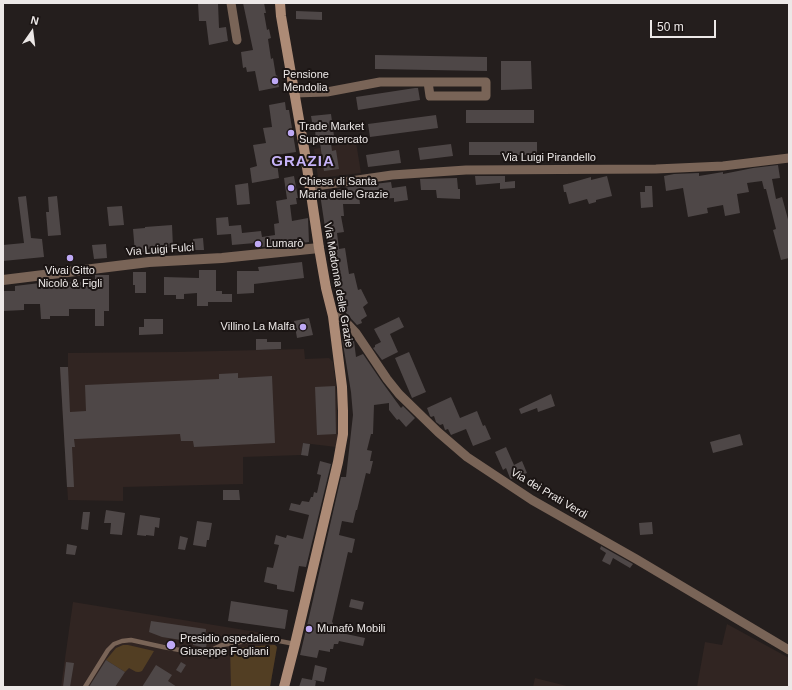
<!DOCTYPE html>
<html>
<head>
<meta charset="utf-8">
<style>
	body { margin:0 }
	#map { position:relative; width:792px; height:690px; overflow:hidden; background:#241e1d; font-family:Helvetica,sans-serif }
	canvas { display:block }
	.frame { position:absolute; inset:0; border:4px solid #ece8e7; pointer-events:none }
	.north { position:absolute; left:12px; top:12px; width:40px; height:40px; -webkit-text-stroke:3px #1b1514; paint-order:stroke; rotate:14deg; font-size:11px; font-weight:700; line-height:16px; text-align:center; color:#ece8e7 }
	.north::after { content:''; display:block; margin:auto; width:14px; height:18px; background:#ece8e7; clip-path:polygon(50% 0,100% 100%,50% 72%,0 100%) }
	.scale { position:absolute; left:650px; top:20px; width:66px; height:18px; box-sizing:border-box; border:2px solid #ece8e7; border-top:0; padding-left:5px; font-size:12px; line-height:14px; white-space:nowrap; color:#ece8e7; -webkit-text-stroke:3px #1b1514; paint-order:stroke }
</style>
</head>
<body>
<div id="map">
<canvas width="792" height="690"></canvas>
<div class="frame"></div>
<div class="north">N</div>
<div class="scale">50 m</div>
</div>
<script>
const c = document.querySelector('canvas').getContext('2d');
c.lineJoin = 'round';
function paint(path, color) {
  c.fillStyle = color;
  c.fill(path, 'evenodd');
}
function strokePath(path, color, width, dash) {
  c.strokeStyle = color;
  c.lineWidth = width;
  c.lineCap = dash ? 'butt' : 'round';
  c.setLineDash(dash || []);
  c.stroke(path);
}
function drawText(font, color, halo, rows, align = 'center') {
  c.font = font + ' Helvetica,sans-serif';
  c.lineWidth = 4;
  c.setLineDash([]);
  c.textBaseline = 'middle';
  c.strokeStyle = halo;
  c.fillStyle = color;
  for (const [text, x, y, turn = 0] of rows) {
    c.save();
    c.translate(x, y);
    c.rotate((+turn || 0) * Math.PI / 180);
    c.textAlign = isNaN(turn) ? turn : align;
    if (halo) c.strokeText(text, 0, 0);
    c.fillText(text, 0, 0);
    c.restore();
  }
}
paint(new Path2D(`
	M 356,142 L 361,173 L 318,178 L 314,149 Z
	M 304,349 L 305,359 L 329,358 L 333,362 L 336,386 L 338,434 L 336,447 L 303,443 L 301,455 L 243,457 L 243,484 L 123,487 L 123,501 L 68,500 L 60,367 L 68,367 L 68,353 L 177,352 Z
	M 73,602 L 275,635 L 273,644 L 275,645 L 277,647 L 270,687 L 61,687 Z
	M 727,624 L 789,658 L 789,687 L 697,687 L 705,642 L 722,645 Z
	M 535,678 L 571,687 L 533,687 Z`), '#312522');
paint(new Path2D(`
	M 123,645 L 128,645 L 154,651 L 142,671 C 137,674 133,670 129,668 L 125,672 L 106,660 L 116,648 Z
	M 273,645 L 275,645 L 277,647 L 270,687 L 231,687 L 230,648 Z`), '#523e23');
paint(new Path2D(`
	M 198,3 L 218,3 L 219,28 L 226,27 L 228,41 L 209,45 L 206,21 L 199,21 Z
	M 243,3 L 264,3 L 266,13 L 264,13 L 267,30 L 269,29 L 271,38 L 268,39 L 271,59 L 273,58 L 276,76 L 277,75 L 279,87 L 259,91 L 255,71 L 247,72 L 246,67 L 243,68 L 241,52 L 253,50 Z
	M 296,11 L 322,12 L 322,20 L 296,19 Z
	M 375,55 L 487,57 L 487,71 L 375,69 Z
	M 501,61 L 531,61 L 532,89 L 501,90 Z
	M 415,88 L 418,88 L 420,100 L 358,110 L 356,97 Z
	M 285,102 L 286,110 L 289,110 L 296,152 L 276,155 L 279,178 L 252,183 L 250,168 L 257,166 L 253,145 L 266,143 L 263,128 L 272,127 L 269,105 Z
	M 466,110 L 534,110 L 534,123 L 466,123 Z
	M 331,114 L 334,136 L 330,136 L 332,151 L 336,150 L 339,169 L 324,171 L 320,143 L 316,143 L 315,128 L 313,128 L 311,116 Z
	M 436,115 L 438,128 L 370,137 L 368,124 Z
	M 469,142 L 537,142 L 537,155 L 469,155 Z
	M 451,144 L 453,156 L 420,160 L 418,148 Z
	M 399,150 L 401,163 L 368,167 L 366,155 Z
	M 778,165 L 780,178 L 772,179 L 776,199 L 782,197 L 789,223 L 789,258 L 781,260 L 773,230 L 776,229 L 766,189 L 764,189 L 762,181 L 747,183 L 749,192 L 737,194 L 740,213 L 725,216 L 723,205 L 707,208 L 708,213 L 688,217 L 683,188 L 666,191 L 664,176 L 674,174 L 699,173 L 699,176 L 723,172 L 723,174 L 753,168 Z
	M 294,176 L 298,198 L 296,198 L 297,204 L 290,205 L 292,221 L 308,218 L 309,242 L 262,247 L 262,246 L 256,247 L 255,243 L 232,245 L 231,234 L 217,235 L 216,218 L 228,217 L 229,226 L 241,225 L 242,233 L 261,231 L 262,237 L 275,235 L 274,224 L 279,223 L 276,201 L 287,199 L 284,178 Z
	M 475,176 L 505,176 L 505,182 L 515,181 L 515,188 L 500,189 L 500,183 L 476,185 Z
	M 607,176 L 612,196 L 596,200 L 596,202 L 589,204 L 587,199 L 569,204 L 566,192 L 564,192 L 563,185 L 591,177 L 591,180 Z
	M 457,178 L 458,189 L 460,189 L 460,199 L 437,198 L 436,190 L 421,190 L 420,179 Z
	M 391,182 L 392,188 L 406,186 L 408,200 L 394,202 L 394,198 L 381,199 L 381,193 L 359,196 L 360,204 L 343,204 L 344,216 L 341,216 L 344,232 L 337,233 L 339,249 L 345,248 L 349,274 L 354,273 L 358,290 L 361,289 L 368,303 L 363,307 L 367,316 L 361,320 L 362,323 L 357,325 L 343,310 L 344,309 L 334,288 L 320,194 L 349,187 Z
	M 248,183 L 250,204 L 237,205 L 235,185 Z
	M 645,186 L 652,186 L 653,207 L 641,208 L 640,192 L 645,192 Z
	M 26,196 L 31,238 L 42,239 L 44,257 L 3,261 L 3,245 L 24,243 L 18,197 Z
	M 57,196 L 61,235 L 48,236 L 46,212 L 49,212 L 48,197 Z
	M 122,206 L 124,225 L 109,226 L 107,207 Z
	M 172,225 L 173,247 L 147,249 L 147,252 L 135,253 L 133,229 L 145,228 L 145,227 Z
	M 203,238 L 204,250 L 194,250 L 193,239 Z
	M 106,244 L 107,258 L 94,259 L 92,245 Z
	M 302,262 L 304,278 L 254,284 L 254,293 L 237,294 L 237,271 L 259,271 L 258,267 Z
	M 199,270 L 216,270 L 216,291 L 222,291 L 222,294 L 232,294 L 232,302 L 208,302 L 208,306 L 197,306 L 197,293 L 184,294 L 184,299 L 176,299 L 176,295 L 164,295 L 164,277 L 199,278 Z
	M 133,272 L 146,272 L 146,293 L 135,293 L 135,285 L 133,285 Z
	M 95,275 L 109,275 L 109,311 L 104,311 L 104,326 L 95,326 L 95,309 L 69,309 L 69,316 L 50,316 L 50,319 L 41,319 L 40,304 L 24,304 L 24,310 L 3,311 L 3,291 L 15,291 L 15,286 L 40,283 L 40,282 L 95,282 Z
	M 399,317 L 404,327 L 390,334 L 398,352 L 382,360 L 373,348 L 375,347 L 375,345 L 381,342 L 374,329 Z
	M 309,318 L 313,335 L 297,338 L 294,321 Z
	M 144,319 L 163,319 L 163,334 L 139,335 L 139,327 L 144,327 Z
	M 342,338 L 352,338 L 354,341 L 356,357 L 363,354 L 382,382 L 401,408 L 403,406 L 415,418 L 406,427 L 399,419 L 397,420 L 389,410 L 389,403 L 374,405 L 373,434 L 371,434 L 367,450 L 372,451 L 370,461 L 373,461 L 370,474 L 366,473 L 357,510 L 356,510 L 353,523 L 342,521 L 339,535 L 355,539 L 352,553 L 348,552 L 332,622 L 333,623 L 332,631 L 365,638 L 363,646 L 339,641 L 338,644 L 334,644 L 333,649 L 330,649 L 330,652 L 319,650 L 317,658 L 300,655 L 309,617 L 341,477 L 346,477 L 353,415 L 351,392 Z
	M 256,339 L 267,339 L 267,342 L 281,342 L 281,349 L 256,350 Z
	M 409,352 L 426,392 L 412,398 L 395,358 Z
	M 60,367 L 68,367 L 70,412 L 86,411 L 85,385 L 219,379 L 219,374 L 238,373 L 238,378 L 272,376 L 275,443 L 194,447 L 193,441 L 181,441 L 180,434 L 77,439 L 74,439 L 75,447 L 72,447 L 74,487 L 67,487 Z
	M 335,386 L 336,434 L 317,435 L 315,387 Z
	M 551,394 L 555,406 L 538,412 L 537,408 L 521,414 L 519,409 Z
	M 451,397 L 460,418 L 477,411 L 483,426 L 485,425 L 491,439 L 473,446 L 466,429 L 451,435 L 448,429 L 445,430 L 443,424 L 440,425 L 436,422 L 434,416 L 431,417 L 430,416 L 427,408 Z
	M 740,434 L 743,445 L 713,453 L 710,442 Z
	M 303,443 L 310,444 L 308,456 L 301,455 Z
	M 506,447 L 514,465 L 522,461 L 527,473 L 511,479 L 510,478 L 506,468 L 503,470 L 495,452 Z
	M 320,461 L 331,464 L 306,567 L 299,566 L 294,592 L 277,589 L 277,585 L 264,582 L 267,567 L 273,568 L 279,545 L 274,544 L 276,535 L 286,538 L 287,535 L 303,539 L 309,515 L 289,510 L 291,503 L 300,505 L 302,501 L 309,502 L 311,497 L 313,497 L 314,492 L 317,493 L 321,475 L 317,474 Z
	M 223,490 L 239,490 L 240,500 L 223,500 Z
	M 106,510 L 125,513 L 122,535 L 110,534 L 111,523 L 104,523 Z
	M 83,512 L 90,512 L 88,530 L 81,529 Z
	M 140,515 L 160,518 L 159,528 L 155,527 L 154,536 L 146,535 L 146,536 L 137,535 Z
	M 197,521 L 212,523 L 209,540 L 207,540 L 206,547 L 193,545 Z
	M 652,522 L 653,534 L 640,535 L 639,523 Z
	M 180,536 L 188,538 L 185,550 L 178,549 Z
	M 67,544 L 77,546 L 75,555 L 66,554 Z
	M 601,546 L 633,564 L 630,568 L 613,558 L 610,565 L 602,561 L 606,553 L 600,549 Z
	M 351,599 L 364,602 L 362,610 L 349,607 Z
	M 231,601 L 288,610 L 285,629 L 228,621 Z
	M 151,621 L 206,629 L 205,640 L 207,641 L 206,648 L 193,645 L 193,642 L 187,642 L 187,641 L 162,637 L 149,632 Z
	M 106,660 L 125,672 L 115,687 L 89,687 Z
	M 66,662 L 74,663 L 70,687 L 63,687 Z
	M 181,662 L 186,665 L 181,673 L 176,670 Z
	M 156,665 L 172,675 L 168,681 L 177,687 L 142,687 Z
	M 315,665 L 327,668 L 324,682 L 314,680 L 316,681 L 315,687 L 299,687 L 302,678 L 312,680 Z`), '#4e4747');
strokePath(new Path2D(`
	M 85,687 L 108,650 L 114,644 L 122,641 L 131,640 L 163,647 L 202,654 L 222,645 L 253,640 L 274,640 L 295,644`), '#796457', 4.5);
strokePath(new Path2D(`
	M 231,3 L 237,40
	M 294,93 L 327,92 L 380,82 L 486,82 L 486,96 L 430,96 L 428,82
	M 309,187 L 392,175 L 466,170 L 656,169 L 723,166 L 789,158
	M 333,316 L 342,318 L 356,333 L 387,379 L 399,394 L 438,432 L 467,457 L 532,500 L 636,559 L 789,650`), '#796457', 9);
strokePath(new Path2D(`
	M 3,280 L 149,262 L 222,258 L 319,248`), '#796457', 10);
strokePath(new Path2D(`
	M 280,3 L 281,16 L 305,154 L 319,248 L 326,288 L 333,316 L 342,387 L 343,411 L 343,434 L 338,462 L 295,644 L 284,687`), '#ad8b76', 10);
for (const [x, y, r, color] of [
	[275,81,4,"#bea9f5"],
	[291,133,4,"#bea9f5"],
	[291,188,4,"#bea9f5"],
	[258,244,4,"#bea9f5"],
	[70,258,4,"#bea9f5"],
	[303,327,4,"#bea9f5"],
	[309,629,4,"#bea9f5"],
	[171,645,5,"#bea9f5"]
]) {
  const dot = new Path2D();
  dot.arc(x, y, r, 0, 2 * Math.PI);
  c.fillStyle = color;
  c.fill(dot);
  strokePath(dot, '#1b1514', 1.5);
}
drawText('11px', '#ece8e7', '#1b1514', [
	["Pensione",283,75],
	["Mendolia",283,88],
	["Trade Market",299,127],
	["Supermercato",299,140],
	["Chiesa di Santa",299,182],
	["Maria delle Grazie",299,195],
	["Lumarò",266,244],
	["Vivai Gitto",70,271,"center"],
	["Nicolò & Figli",70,284,"center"],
	["Villino La Malfa",295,327,"right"],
	["Munafò Mobili",317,629],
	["Presidio ospedaliero",180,639],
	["Giuseppe Fogliani",180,652]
], 'left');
drawText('11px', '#ece8e7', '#1b1514', [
	["Via Luigi Pirandello",549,158],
	["Via Luigi Fulci",160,250,-4],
	["Via Madonna delle Grazie",338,285,80],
	["Via dei Prati Verdi",549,494,31]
]);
c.letterSpacing = '1px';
drawText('bold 15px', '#c6b3f9', '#1b1514', [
	["GRAZIA",303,162]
]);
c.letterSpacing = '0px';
</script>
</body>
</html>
